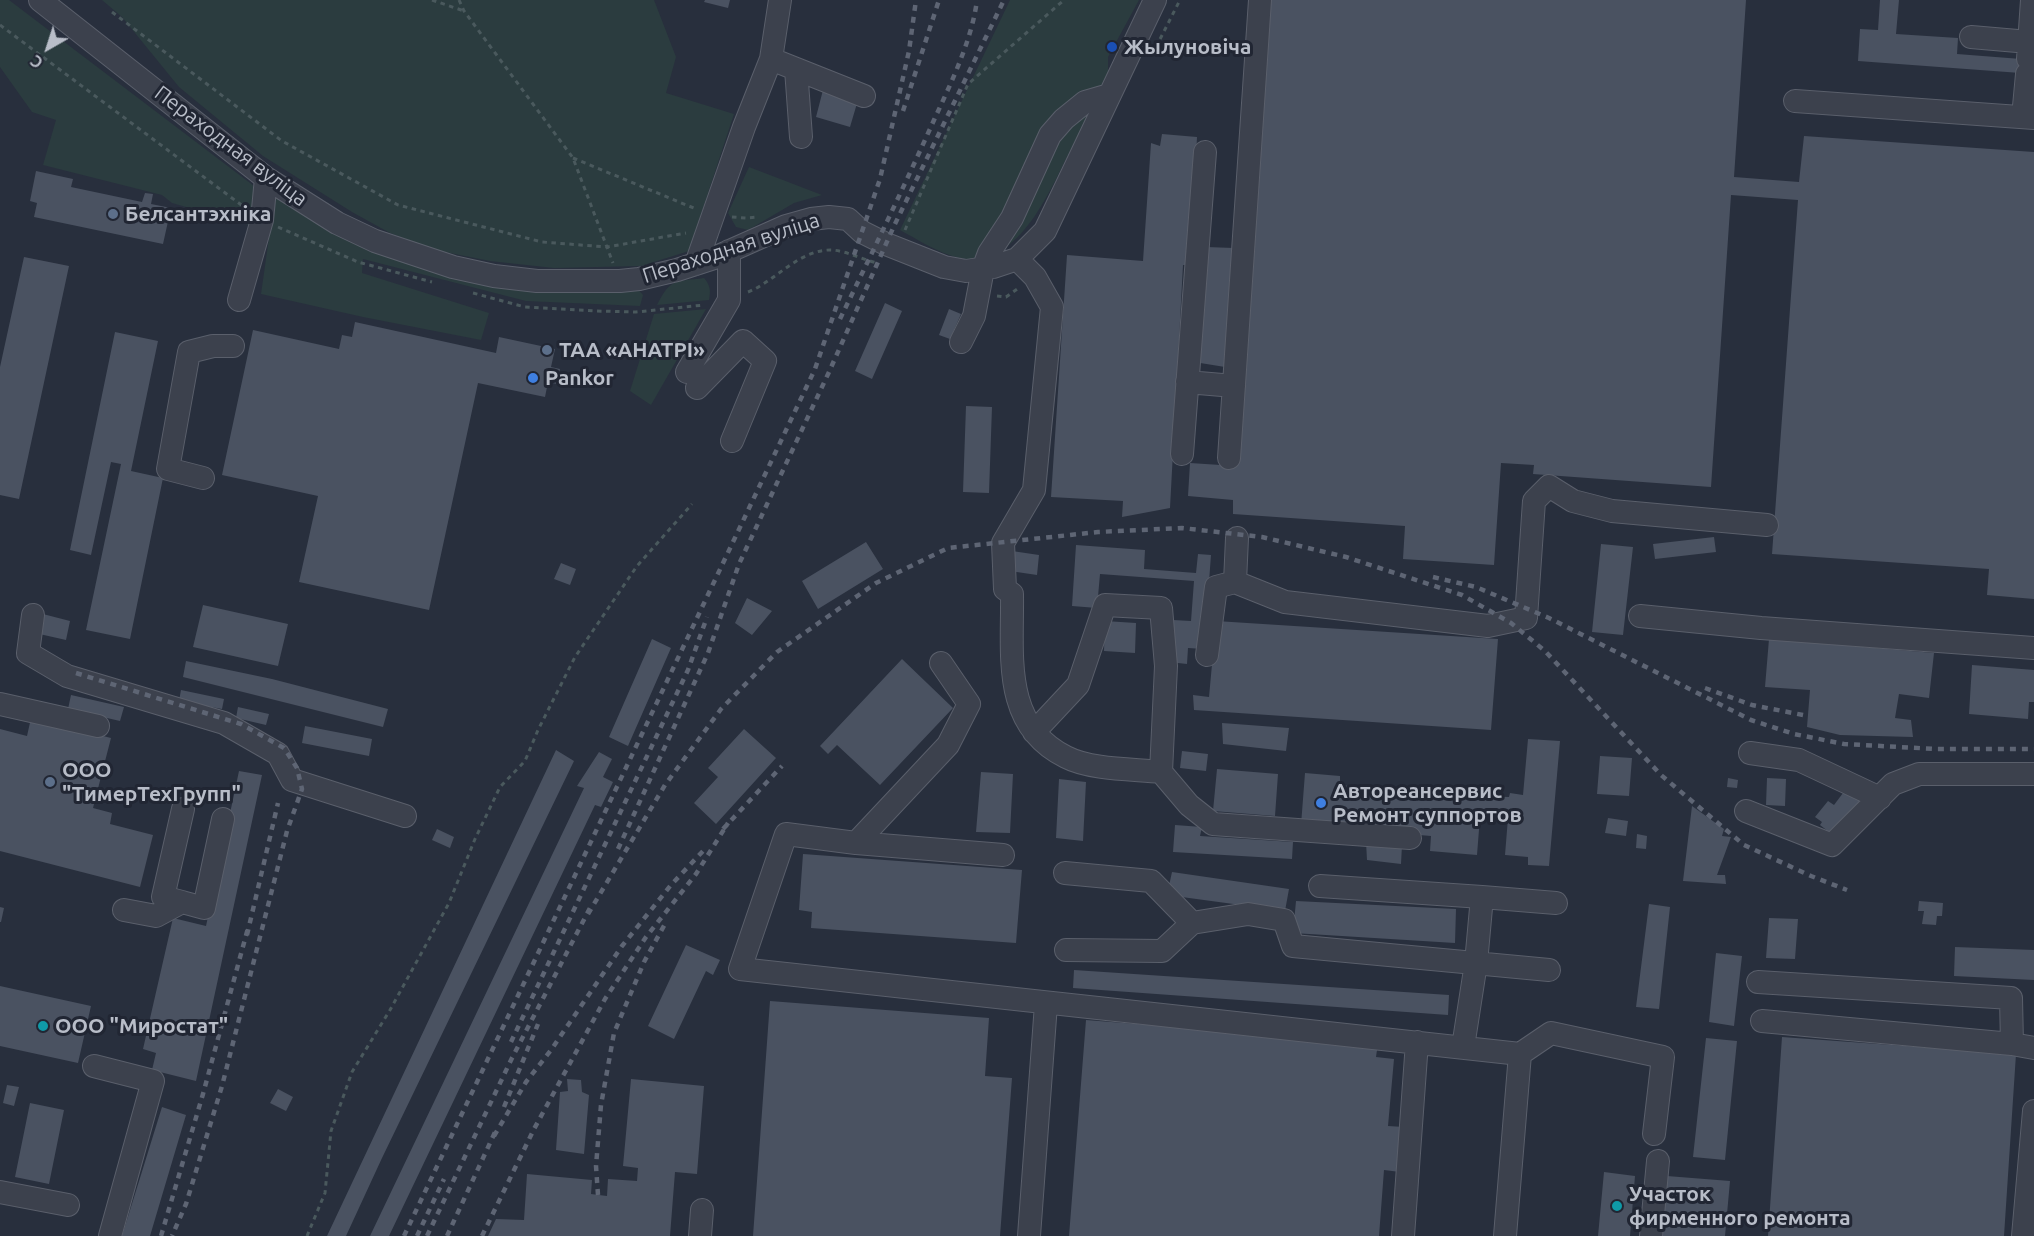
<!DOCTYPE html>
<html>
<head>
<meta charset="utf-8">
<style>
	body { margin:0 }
	#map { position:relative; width:2034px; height:1236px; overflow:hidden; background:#282f3d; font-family:Ubuntu,sans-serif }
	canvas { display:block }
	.north { position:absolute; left:18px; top:18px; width:60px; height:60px; -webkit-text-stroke:4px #212633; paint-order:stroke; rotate:219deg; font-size:16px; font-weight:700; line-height:24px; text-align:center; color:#b8bdc8 }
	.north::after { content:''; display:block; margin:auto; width:21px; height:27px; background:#b8bdc8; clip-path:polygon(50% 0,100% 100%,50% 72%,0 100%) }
</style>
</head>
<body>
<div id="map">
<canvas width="2034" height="1236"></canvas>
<div class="north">С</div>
</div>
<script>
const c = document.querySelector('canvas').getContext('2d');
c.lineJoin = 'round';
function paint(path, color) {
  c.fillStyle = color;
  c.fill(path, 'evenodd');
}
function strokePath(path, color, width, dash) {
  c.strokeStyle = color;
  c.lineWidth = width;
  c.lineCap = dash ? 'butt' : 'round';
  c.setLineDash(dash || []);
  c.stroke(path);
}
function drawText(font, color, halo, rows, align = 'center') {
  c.font = font + ' Ubuntu,sans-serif';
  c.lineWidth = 6;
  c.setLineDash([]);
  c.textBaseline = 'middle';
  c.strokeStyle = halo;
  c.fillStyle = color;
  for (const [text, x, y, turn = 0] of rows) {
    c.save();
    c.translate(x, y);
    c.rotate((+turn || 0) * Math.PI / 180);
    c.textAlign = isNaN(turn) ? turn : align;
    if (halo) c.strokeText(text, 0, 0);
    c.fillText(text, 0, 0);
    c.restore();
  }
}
paint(new Path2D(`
	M 0,0 L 9,0 L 254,186 L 363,247 L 636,287 L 643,295 L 640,306 L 526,301 L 363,259 L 362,273 L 489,313 L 481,340 L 363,317 L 261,294 L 270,231 L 172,203 L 162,195 L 43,165 L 56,120 L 32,112 L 0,67 Z
	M 102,0 L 654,0 L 676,57 L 666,93 L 734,114 L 689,251 L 641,266 L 554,268 L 490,261 L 435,250 L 390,233 L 352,212 L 263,156 L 179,87 L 122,17 Z
	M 1010,0 L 1139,0 L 1108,57 L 1108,77 C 1096,102 1083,126 1070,151 C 1051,188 1025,253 977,259 C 952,262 922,242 900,230 Z
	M 749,167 L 822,195 L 794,203 L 748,230 L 736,227 L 728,213 Z
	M 704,278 C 710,285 711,290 709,300 L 657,305 C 671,277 676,282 704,278 Z
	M 706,309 L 651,405 L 630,391 L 654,314 Z`), '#2b3c3f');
paint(new Path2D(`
	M 705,0 L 730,0 L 728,8 L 704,2 Z
	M 1268,0 L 1746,0 L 1734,177 L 1799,182 L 1804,136 L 2034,152 L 2034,599 L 1987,595 L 1989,569 L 1772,554 L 1798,200 L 1731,195 L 1711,487 L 1533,474 L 1534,465 L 1501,463 L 1494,565 L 1403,559 L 1405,526 L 1233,514 L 1233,500 L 1188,496 L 1190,463 L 1236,466 Z
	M 1880,0 L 1899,0 L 1896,34 L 1958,38 L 1957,54 L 2034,60 L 2034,74 L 1858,61 L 1860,29 L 1878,30 Z
	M 823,90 L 858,100 L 850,127 L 816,117 Z
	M 1162,134 L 1197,137 L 1190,265 L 1183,265 L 1170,508 L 1122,517 L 1123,501 L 1051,497 L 1067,255 L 1143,261 L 1151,143 L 1160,146 Z
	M 36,171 L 73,179 L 71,187 L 142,202 L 145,193 L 153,194 L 151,204 L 171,208 L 163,244 L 34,217 L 37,203 L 30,201 Z
	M 1206,247 L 1234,248 L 1225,367 L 1194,362 Z
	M 24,257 L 69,266 L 19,499 L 0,495 L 0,367 Z
	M 885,303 L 902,311 L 872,379 L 855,371 Z
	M 949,309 L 961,314 L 950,339 L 939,335 Z
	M 355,322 L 496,353 L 499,337 L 555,349 L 551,367 L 560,369 L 557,384 L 548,382 L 545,397 L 478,383 L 429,610 L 299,582 L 318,496 L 222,475 L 253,330 L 339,349 L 342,335 L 352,337 Z
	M 115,332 L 158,341 L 131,471 L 163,478 L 130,639 L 86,630 L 121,464 L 111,462 L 91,555 L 70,550 Z
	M 966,406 L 992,407 L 989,493 L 963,492 Z
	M 1714,537 L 1716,552 L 1655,559 L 1653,544 Z
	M 866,542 L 883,569 L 818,609 L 802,581 Z
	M 1601,544 L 1633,547 L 1623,635 L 1592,632 Z
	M 1076,545 L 1145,550 L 1144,569 L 1196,573 L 1198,554 L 1211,555 L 1204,649 L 1188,648 L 1187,664 L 1169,662 L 1173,620 L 1191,621 L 1194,581 L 1100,574 L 1097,608 L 1072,606 Z
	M 1012,551 L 1039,555 L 1037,575 L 1010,571 Z
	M 561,563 L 576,569 L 570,585 L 554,579 Z
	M 747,598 L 772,611 L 752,635 L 735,623 Z
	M 203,605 L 288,624 L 278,666 L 193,647 Z
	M 39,613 L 70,621 L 66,640 L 35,633 Z
	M 1105,621 L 1136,623 L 1135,653 L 1104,651 Z
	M 1216,621 L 1498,639 L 1491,730 L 1194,710 L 1193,695 L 1209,697 Z
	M 652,639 L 671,648 L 628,746 L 609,737 Z
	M 1769,639 L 1934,653 L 1929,698 L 1899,694 L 1895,718 L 1911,720 L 1913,737 L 1840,735 L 1807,727 L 1810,690 L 1765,687 Z
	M 902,659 L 953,708 L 880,785 L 837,745 L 828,754 L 820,746 Z
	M 186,661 L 272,679 L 388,709 L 383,727 L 183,677 Z
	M 1972,665 L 2034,670 L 2034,702 L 2029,702 L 2028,719 L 1969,714 Z
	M 181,690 L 224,699 L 222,709 L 179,701 Z
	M 71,695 L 124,707 L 120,721 L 68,709 Z
	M 238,707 L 269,714 L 266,725 L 236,718 Z
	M 31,718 L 111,738 L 93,808 L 112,813 L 110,824 L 153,835 L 140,887 L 0,851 L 0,729 L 27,736 Z
	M 1222,723 L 1289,728 L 1286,751 L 1223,744 Z
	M 305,726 L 372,739 L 369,756 L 302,743 Z
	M 744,729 L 776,758 L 716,824 L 694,803 L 718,777 L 708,768 Z
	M 1528,739 L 1560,741 L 1549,866 L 1528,865 L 1528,857 L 1505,855 L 1508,818 L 1480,817 L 1477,855 L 1430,851 L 1431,836 L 1301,825 L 1305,773 L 1340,776 L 1340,785 L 1481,796 L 1509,797 L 1510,793 L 1523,795 Z
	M 556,750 L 574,761 L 382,1158 L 346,1236 L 327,1236 Z
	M 1182,751 L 1208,754 L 1206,771 L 1180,768 Z
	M 599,752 L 612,759 L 603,777 L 613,782 L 601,807 L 595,805 L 389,1236 L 370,1236 L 584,788 L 577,786 Z
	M 1600,756 L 1632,758 L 1629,796 L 1597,794 Z
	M 1217,769 L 1278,774 L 1275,816 L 1213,811 Z
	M 239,771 L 262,775 L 196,1081 L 152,1070 L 156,1053 L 143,1049 L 173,918 L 206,926 Z
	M 981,772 L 1013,774 L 1010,833 L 976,832 Z
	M 1728,778 L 1738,780 L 1737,788 L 1727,787 Z
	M 1767,778 L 1786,779 L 1785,806 L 1766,805 Z
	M 1059,779 L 1086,782 L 1083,841 L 1056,838 Z
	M 1846,789 L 1862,801 L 1834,836 L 1820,825 L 1822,822 L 1815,817 L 1828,801 L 1834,805 Z
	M 1692,806 L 1724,829 L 1722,836 L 1731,837 L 1717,875 L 1725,875 L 1726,884 L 1683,881 Z
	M 1608,818 L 1628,821 L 1626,836 L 1605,833 Z
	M 1175,825 L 1202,827 L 1200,836 L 1293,842 L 1292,859 L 1173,852 Z
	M 437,829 L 454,837 L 450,848 L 432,840 Z
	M 1637,834 L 1647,836 L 1646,849 L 1636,848 Z
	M 1366,842 L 1402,845 L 1401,864 L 1367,860 Z
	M 803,854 L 1022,870 L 1016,943 L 811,928 L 812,912 L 799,910 Z
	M 1172,872 L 1289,889 L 1285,911 L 1167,895 Z
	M 1296,901 L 1456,909 L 1455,943 L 1293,933 Z
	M 1919,901 L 1943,903 L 1942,916 L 1937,916 L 1936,925 L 1922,924 L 1924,911 L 1918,911 Z
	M 1649,904 L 1670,907 L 1659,1009 L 1636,1007 Z
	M 0,907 L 4,908 L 1,922 L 0,922 Z
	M 1769,918 L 1798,919 L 1795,959 L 1766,958 Z
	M 686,945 L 720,960 L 713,975 L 706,971 L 674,1039 L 648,1026 Z
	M 1955,947 L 2034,950 L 2034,980 L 1954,976 Z
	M 1716,953 L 1742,956 L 1734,1026 L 1709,1022 Z
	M 1074,970 L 1449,995 L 1448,1015 L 1073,988 Z
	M 0,986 L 91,1006 L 78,1063 L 0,1046 Z
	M 770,1001 L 989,1018 L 985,1076 L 1012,1078 L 1000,1236 L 753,1236 Z
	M 1086,1020 L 1378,1043 L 1376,1057 L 1394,1059 L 1388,1126 L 1404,1127 L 1400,1172 L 1384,1170 L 1379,1236 L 1069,1236 Z
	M 1782,1037 L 2016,1054 L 2004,1236 L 1768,1236 Z
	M 1706,1038 L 1737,1041 L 1725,1160 L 1693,1157 Z
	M 567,1079 L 581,1080 L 582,1092 L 589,1095 L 584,1154 L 556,1150 L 560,1092 L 568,1091 Z
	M 631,1079 L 704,1086 L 697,1174 L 675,1172 L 670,1236 L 488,1236 L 496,1219 L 524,1220 L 527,1174 L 592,1180 L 591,1194 L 607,1196 L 608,1179 L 637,1181 L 638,1168 L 623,1166 Z
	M 7,1085 L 19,1087 L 14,1106 L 3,1103 Z
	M 278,1089 L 293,1097 L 286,1111 L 270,1103 Z
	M 30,1103 L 64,1110 L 49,1184 L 15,1177 Z
	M 162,1107 L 186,1115 L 150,1236 L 122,1236 Z
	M 1604,1172 L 1635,1176 L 1630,1236 L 1598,1236 Z
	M 1667,1176 L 1730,1181 L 1725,1236 L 1661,1236 Z`), '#4a5261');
const minor = new Path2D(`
	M 40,0 L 266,178 L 337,223 L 375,241 L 453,267 L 494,276 L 537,281 L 620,281 L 639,279 L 677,270 L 714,258 L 786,226 L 811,219 L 829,217 L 848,219 L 862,232 L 886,244 L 944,267 L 966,271 L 993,267 L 1017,259 L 1045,231 L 1155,0
	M 1971,37 L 2029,42
	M 771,59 L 864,96
	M 2028,59 L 2032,0
	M 796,69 L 801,137
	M 1795,101 L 2034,118
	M 2023,117 L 2027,74
	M 1017,259 L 1035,277 L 1052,307 L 1034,490 L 1003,543 L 1005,589 L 1012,594 C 1013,654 1001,725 1066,757 C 1091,770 1133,769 1161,772 L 1189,805 L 1213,824 L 1410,838
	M 696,264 L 744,127 L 771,59 L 780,0
	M 239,300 L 262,220 L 266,178
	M 961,342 L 974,316 L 983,269 L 989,253 L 1012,218 L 1050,135 L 1064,119 L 1085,102 L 1109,95
	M 687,372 L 729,300 L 729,251
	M 1187,382 L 1234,386
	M 697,388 L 743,341 L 765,361 L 732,441
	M 1182,454 L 1205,152
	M 1229,458 L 1260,0
	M 203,478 L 168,469 L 189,352 L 213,346 L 233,346
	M 1235,582 L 1237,538
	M 33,615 L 28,653 L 67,676 L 224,723 L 278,754 L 292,780 L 405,816
	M 1640,616 L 1761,628 L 2034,648
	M 1207,655 L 1216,587 L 1235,582 L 1285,602 L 1488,626 L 1526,618 L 1534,501 L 1549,486 L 1573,501 L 1612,511 L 1767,525
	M 941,663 L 969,704 L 948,745 L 856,843 L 786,834 L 740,969 L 1520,1054 L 1551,1033 L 1663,1057 L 1654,1134
	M 0,704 L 98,726
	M 1034,732 L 1078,685 L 1105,605 L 1161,608 L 1166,666 L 1161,772
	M 1750,753 L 1799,760 L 1880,798
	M 1746,811 L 1832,845 L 1893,784 L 1919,774 L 2034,774
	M 856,843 L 1003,855
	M 1065,873 L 1151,881 L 1192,923 L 1248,914 L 1284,920 L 1293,946 L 1549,970
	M 1320,886 L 1482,897 L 1476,963 L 1463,1047
	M 1482,897 L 1556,903
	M 182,902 L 163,897 L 183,809
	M 124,910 L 156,916 L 182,902 L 204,908 L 223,819
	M 1066,950 L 1162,951 L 1192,923
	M 1758,982 L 2011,998 L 2012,1044 L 2034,1048
	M 1762,1021 L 2012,1044
	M 94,1066 L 153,1081 L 110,1236
	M 0,1192 L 68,1205
	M 700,1236 L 702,1210
	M 1029,1236 L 1046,1004
	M 1403,1236 L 1417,1042
	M 1505,1236 L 1520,1054
	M 1651,1236 L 1658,1161
	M 2023,1236 L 2034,1111`);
strokePath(minor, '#5a5f6b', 24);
strokePath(new Path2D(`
	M 432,0 L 464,11
	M 459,0 L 464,11 L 573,158 L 613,263
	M 112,12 L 282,141 L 398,205 L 542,242 L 607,247 L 686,233
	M 0,25 L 244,207
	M 1156,47 L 1180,0
	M 573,158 L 696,209
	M 732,217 L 746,218 L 758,217
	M 278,227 L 358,262 L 432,282
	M 905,230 L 968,84 L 1064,0
	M 748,292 C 776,281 799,249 832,250 C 847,251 863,260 878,263
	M 473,293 L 525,307 L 596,311 L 636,312 L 704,305
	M 997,296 L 1006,297 L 1020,287
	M 307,1236 L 325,1193 L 331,1131 L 352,1072 L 390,1010 L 449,903 L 475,839 L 500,787 L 525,761 L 538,730 L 575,657 L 637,566 L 692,504`), '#4a595d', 3, [4.5, 4.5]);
strokePath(minor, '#3c414d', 22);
strokePath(new Path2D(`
	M 903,111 L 939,0
	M 840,319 C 872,253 904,187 934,120 C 951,83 972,40 977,0
	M 1433,577 L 1476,587 L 1549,618 L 1751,720 L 1794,734 L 1844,744 L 1936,749 L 2034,749
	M 76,673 L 241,724 L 284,748 L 297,768 L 302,789 L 287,831 L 222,1086 L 186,1204 L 172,1236
	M 1705,688 L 1752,705 L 1808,716
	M 723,829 L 782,766
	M 618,849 L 708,653 L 739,564 L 829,372 L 894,226 L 1004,0
	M 588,914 L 665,785 L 721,709 L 777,652 L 876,583 L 948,548 L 1098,532 L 1182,528 L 1262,537 L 1346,557 L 1462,595 L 1511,623 L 1545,651 L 1661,775 L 1744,845 L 1811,876 L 1847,890
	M 247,935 L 278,803
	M 511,1042 L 688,670 L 707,617
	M 504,1107 L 538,1024
	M 494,1136 L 526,1082 L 551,1050 L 622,946 L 671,885 L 703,851
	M 598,1195 L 596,1166 L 601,1105 L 614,1033 L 644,962 L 665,924
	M 161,1236 L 203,1094 L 248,928
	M 404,1236 L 815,369 L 880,179 L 909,51 L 916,0
	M 417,1236 L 444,1179
	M 427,1236 L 512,1058 L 590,908
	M 447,1236 L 496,1130
	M 482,1236 L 534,1129 L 605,999 L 646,937 L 696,874 L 728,823`), '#5e6574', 4.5, [6, 6]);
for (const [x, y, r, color] of [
	[1112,47,6,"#1a4fb4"],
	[113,214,6,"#5c6f8a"],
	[547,350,6,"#5c6f8a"],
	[533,378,6,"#3f7fe0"],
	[50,782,6,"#5c6f8a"],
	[1321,803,6,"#3f7fe0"],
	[43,1026,6,"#0f9aa8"],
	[1617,1206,6,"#0f9aa8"]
]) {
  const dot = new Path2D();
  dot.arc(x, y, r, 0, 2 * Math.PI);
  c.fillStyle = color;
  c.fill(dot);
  strokePath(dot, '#212633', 2);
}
drawText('bold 21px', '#b8bdc8', '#212633', [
	["Жылуновіча",1124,47],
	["Белсантэхніка",125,214],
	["ТАА «АНАТРI»",559,350],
	["Pankor",545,378],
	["ООО",62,770],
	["\"ТимерТехГрупп\"",62,794],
	["Автореансервис",1333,791],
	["Ремонт суппортов",1333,815],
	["ООО \"Миростат\"",55,1026],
	["Участок",1629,1194],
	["фирменного ремонта",1629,1218]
], 'left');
drawText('21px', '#b8bdc8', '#212633', [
	["Пераходная вуліца",231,146,37],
	["Пераходная вуліца",731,248,-18]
]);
</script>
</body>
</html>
